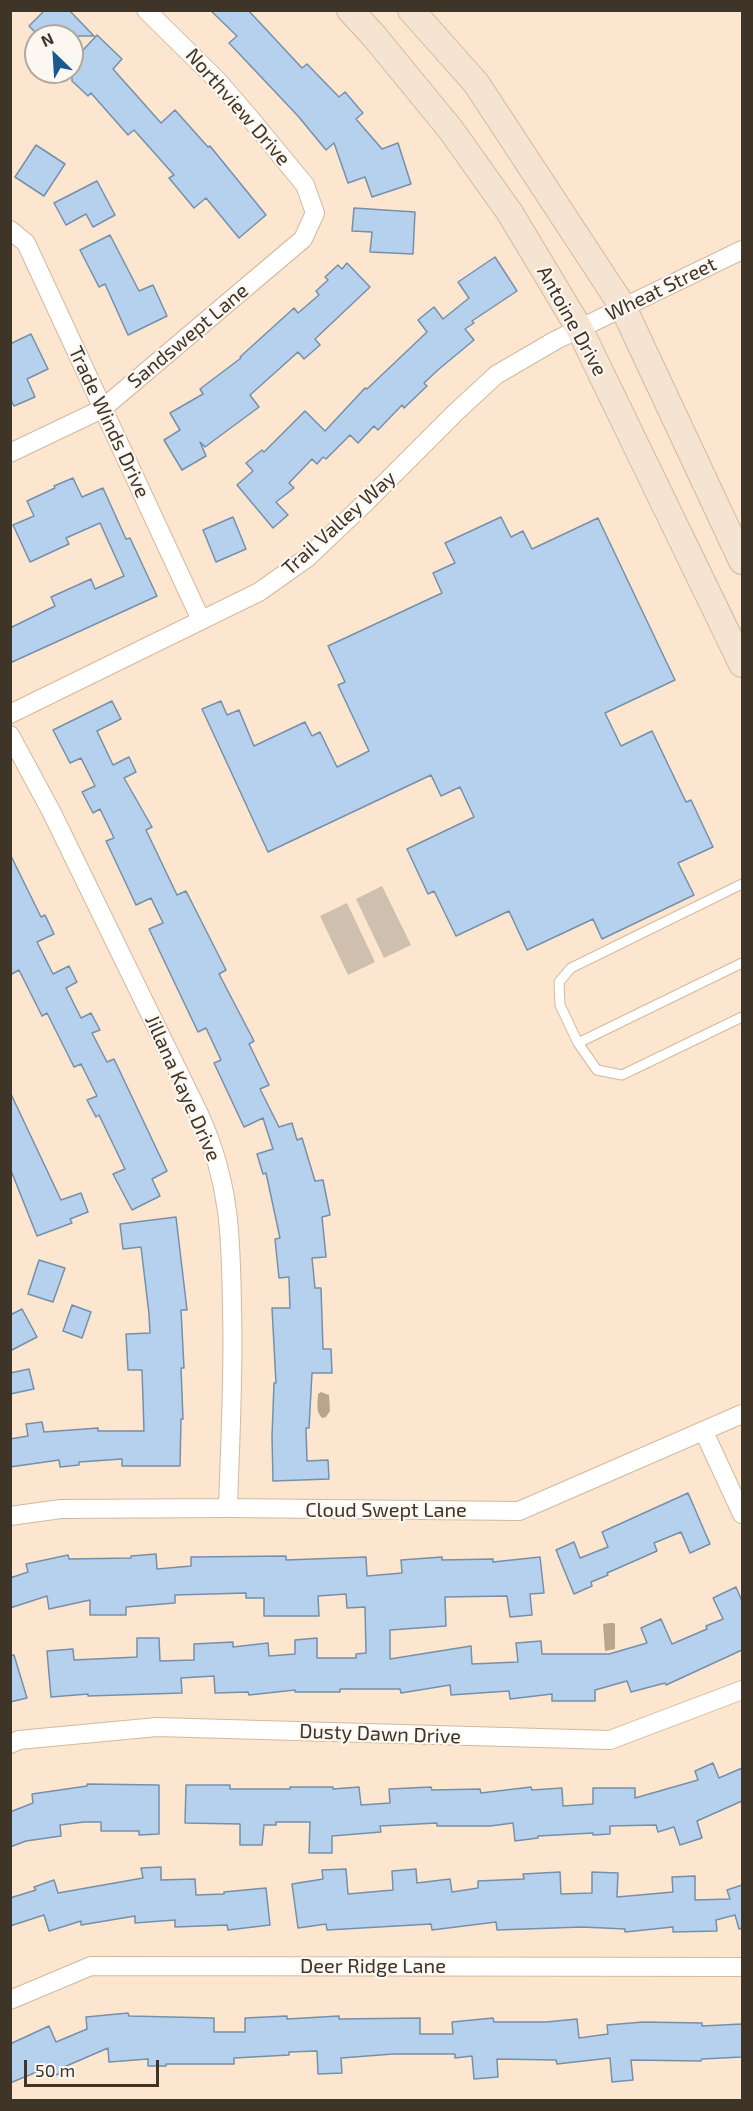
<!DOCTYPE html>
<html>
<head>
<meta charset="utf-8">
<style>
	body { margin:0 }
	#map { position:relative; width:753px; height:2111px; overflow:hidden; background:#fce6cf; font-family:"Exo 2",sans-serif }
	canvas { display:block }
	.frame { position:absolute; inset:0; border:12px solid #3e3428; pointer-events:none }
	.north { position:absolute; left:24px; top:24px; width:60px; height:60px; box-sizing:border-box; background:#fcf7f1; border:2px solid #b0a9a1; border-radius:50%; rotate:335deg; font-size:16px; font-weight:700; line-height:24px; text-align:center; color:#3e3428 }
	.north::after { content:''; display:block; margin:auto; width:21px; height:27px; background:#1a5a90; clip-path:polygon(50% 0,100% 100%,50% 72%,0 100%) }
	.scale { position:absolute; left:24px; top:2060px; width:135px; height:27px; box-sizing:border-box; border:3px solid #3e3428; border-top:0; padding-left:8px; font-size:18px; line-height:21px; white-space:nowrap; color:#3e3428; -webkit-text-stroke:4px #fcf7f1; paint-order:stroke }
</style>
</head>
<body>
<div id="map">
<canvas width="753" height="2111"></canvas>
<div class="frame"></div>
<div class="north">N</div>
<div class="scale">50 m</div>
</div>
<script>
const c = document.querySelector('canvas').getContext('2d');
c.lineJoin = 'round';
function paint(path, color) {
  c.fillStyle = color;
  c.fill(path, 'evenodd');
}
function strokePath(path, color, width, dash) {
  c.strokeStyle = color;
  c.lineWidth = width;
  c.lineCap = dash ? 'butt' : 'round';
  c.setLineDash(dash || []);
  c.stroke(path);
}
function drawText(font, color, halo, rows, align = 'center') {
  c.font = font + ' "Exo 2",sans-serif';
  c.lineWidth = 4.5;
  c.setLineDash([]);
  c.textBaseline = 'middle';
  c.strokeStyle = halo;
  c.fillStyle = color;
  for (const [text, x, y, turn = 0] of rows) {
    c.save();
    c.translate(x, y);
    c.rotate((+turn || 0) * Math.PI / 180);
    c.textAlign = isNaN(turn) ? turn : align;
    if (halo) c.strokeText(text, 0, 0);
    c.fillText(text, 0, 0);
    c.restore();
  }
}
paint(new Path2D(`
	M 382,886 L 411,945 L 384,958 L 356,899 Z
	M 347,903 L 375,962 L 348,975 L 320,916 Z`), '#cebfaf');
paint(new Path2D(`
	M 321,1392 L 329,1395 L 330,1411 L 326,1417 L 322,1418 C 315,1411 318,1403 318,1394 Z
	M 609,1623 L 614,1623 L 615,1625 L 615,1649 L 605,1651 L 603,1624 Z`), '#bba48c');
const building = new Path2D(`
	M 45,10 L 69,10 L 94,36 L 39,36 L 29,26 Z
	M 210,10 L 248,10 L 302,68 L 307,64 L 339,97 L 345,92 L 363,113 L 356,119 L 382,149 L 398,143 L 411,184 L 372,197 L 365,177 L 348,183 L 334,143 L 326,150 L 298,116 L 229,43 L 237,36 Z
	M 97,35 L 122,59 L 113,69 L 161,123 L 175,110 L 208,147 L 210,146 L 266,215 L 239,238 L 206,198 L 194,208 L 169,178 L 174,175 L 134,130 L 128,135 L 91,93 L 88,96 L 72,81 L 72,62 Z
	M 36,145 L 65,164 L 44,196 L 15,177 Z
	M 97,181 L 115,215 L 93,227 L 86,214 L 66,225 L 54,203 Z
	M 354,208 L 415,212 L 413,254 L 370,252 L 372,232 L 352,231 Z
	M 110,235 L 139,291 L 153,285 L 167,316 L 128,335 L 105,284 L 99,287 L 80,250 Z
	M 495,257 L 517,291 L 472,321 L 474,323 L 465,329 L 474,340 L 439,369 L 424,383 L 427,386 L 404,408 L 402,405 L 378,430 L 374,426 L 358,443 L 350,435 L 326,459 L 323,457 L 317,464 L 312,459 L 289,483 L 294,488 L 276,502 L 288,515 L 273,528 L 237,485 L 253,471 L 246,463 L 262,450 L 264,452 L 305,411 L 325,431 L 365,388 L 367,389 L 427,332 L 418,320 L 434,307 L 443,319 L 469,298 L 458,282 Z
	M 347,263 L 370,287 L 315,339 L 320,345 L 304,359 L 298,352 L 250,395 L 259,407 L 205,447 L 200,442 L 206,456 L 182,470 L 164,440 L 180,430 L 170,413 L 203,394 L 200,389 L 241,358 L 240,357 L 294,308 L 298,313 L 319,295 L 316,291 L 328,280 L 325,277 L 338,265 L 342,269 Z
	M 31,334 L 48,369 L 27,379 L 35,397 L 14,406 L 10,398 L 10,344 Z
	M 73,478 L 82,497 L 103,488 L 126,539 L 130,538 L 157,596 L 10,663 L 10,628 L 55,606 L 51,597 L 91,579 L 95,589 L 124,576 L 100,523 L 66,538 L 69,544 L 30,562 L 13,525 L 34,516 L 27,501 L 55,488 L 54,486 Z
	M 233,517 L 246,549 L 216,562 L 203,530 Z
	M 501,517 L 511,537 L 523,531 L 532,549 L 598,518 L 675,680 L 605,713 L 621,746 L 652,731 L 686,802 L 691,800 L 713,847 L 678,863 L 694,895 L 602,939 L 593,919 L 527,950 L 509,911 L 456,936 L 434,891 L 428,894 L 407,849 L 474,817 L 460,787 L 441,796 L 431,775 L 268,852 L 202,709 L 221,701 L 227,715 L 239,710 L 254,746 L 305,722 L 312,736 L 320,732 L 337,767 L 369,751 L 338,685 L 345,682 L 328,646 L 442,593 L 433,573 L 455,563 L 445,543 Z
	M 112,701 L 121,719 L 97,731 L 113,765 L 129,757 L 136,772 L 124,778 L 152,827 L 146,830 L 177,895 L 186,891 L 226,970 L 219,974 L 254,1041 L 249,1044 L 269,1085 L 260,1089 L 279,1127 L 292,1123 L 297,1140 L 302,1138 L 315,1181 L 323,1180 L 330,1215 L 322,1217 L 326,1257 L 312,1258 L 315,1288 L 321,1288 L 323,1349 L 331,1349 L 332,1373 L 312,1373 L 309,1428 L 306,1428 L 307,1461 L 328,1460 L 329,1479 L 273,1481 L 272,1437 L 274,1383 L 276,1383 L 272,1308 L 290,1308 L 289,1277 L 279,1278 L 275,1239 L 280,1238 L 266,1173 L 263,1174 L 257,1154 L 273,1149 L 263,1118 L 244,1127 L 214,1063 L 221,1060 L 206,1028 L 198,1032 L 149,929 L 163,923 L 151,898 L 136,905 L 106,841 L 114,838 L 100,809 L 93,813 L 82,792 L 95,786 L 81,758 L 70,763 L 53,730 Z
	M 10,854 L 41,917 L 45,915 L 54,934 L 37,942 L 53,974 L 69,966 L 77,982 L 66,988 L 81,1018 L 91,1013 L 100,1030 L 92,1033 L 107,1062 L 114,1059 L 167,1171 L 152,1179 L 160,1196 L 132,1210 L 113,1174 L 125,1169 L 99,1115 L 96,1117 L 87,1100 L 97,1096 L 81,1064 L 74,1067 L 47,1013 L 42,1016 L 19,970 L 10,975 Z
	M 10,1092 L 61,1200 L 81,1193 L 88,1212 L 70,1219 L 72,1223 L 37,1236 L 10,1168 Z
	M 176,1217 L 187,1310 L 181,1310 L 184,1368 L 181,1368 L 183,1419 L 181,1419 L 180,1466 L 122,1466 L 122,1459 L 79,1462 L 79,1465 L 60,1467 L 59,1460 L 10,1467 L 10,1439 L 28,1436 L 26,1424 L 42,1422 L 44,1432 L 98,1428 L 98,1431 L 144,1431 L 142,1370 L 128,1370 L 126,1334 L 150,1333 L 149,1314 L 141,1247 L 123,1249 L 120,1224 Z
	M 39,1260 L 65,1268 L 53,1302 L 28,1294 Z
	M 72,1305 L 91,1312 L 82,1338 L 63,1331 Z
	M 22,1309 L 37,1337 L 10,1351 L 10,1315 Z
	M 29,1369 L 34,1389 L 10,1394 L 10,1373 Z
	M 688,1493 L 710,1544 L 690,1553 L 681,1532 L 654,1543 L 657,1551 L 607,1573 L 608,1575 L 591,1582 L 592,1586 L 574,1594 L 556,1550 L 574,1542 L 580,1558 L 608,1547 L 602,1532 Z
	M 156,1554 L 157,1569 L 191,1566 L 191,1557 L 286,1556 L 286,1560 L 366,1557 L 367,1576 L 402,1573 L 401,1560 L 442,1557 L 442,1560 L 493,1559 L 493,1562 L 540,1557 L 544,1593 L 530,1594 L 532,1615 L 510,1617 L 507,1596 L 445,1597 L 446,1626 L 390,1630 L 390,1659 L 471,1646 L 472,1664 L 518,1662 L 516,1643 L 541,1641 L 542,1654 L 609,1654 L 647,1643 L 641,1628 L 661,1619 L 672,1644 L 707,1629 L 706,1626 L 723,1619 L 713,1598 L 736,1587 L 742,1601 L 742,1650 L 666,1685 L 665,1683 L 631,1692 L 627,1681 L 595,1690 L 595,1701 L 552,1701 L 552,1694 L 510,1699 L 509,1691 L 451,1695 L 450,1685 L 401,1693 L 400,1689 L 340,1689 L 340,1692 L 295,1692 L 295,1690 L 249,1695 L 248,1692 L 215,1693 L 214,1676 L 181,1678 L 182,1693 L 88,1696 L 88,1694 L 51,1697 L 47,1651 L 73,1649 L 74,1660 L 137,1657 L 137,1638 L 159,1638 L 160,1661 L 194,1660 L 194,1644 L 233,1642 L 233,1647 L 268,1643 L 269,1656 L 295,1654 L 295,1640 L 317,1638 L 317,1658 L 356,1658 L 356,1654 L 366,1653 L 365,1607 L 347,1608 L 346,1594 L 318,1596 L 319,1616 L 264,1616 L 264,1598 L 246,1598 L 246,1593 L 175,1595 L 175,1603 L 126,1607 L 126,1615 L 90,1615 L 90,1600 L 49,1609 L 47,1596 L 10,1608 L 10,1578 L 28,1572 L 26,1564 L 68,1555 L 69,1559 L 131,1558 L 131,1556 Z
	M 10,1655 L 14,1655 L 27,1698 L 10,1702 Z
	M 713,1763 L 719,1778 L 742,1768 L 742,1801 L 697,1821 L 702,1838 L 680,1845 L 674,1827 L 658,1832 L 656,1825 L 610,1826 L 610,1834 L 593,1835 L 593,1833 L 538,1836 L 538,1838 L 515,1841 L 513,1823 L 490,1826 L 437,1826 L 437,1823 L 380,1826 L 381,1832 L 332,1836 L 332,1853 L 309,1853 L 310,1822 L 276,1822 L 276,1825 L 264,1825 L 262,1845 L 240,1845 L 240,1824 L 185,1823 L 186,1785 L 230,1785 L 230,1789 L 290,1789 L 290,1787 L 333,1787 L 333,1789 L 359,1787 L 361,1805 L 390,1803 L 389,1789 L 431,1787 L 432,1790 L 480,1789 L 481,1793 L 531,1787 L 532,1790 L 562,1788 L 563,1806 L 593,1804 L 593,1788 L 635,1788 L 635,1798 L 698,1780 L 695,1771 Z
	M 87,1784 L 159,1785 L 159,1834 L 139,1835 L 139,1831 L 101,1831 L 101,1822 L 84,1822 L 60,1825 L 61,1836 L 26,1841 L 10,1847 L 10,1812 L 33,1803 L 32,1794 L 87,1786 Z
	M 161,1867 L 161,1880 L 195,1879 L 196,1895 L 224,1894 L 224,1892 L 266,1888 L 270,1925 L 228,1930 L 227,1925 L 175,1927 L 175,1920 L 135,1923 L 135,1916 L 81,1925 L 81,1921 L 49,1931 L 44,1915 L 10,1926 L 10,1898 L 36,1890 L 34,1887 L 54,1880 L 58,1893 L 143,1878 L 141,1868 Z
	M 346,1869 L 348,1894 L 393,1890 L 392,1871 L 416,1869 L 417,1883 L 450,1879 L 452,1892 L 478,1888 L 478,1881 L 524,1879 L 523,1874 L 560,1872 L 561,1894 L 592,1893 L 592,1872 L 618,1873 L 617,1897 L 673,1892 L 672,1877 L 695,1876 L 695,1900 L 730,1899 L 727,1890 L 742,1885 L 742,1928 L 739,1929 L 735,1915 L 716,1920 L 717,1931 L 673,1932 L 673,1927 L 625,1932 L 625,1929 L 582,1927 L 497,1930 L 496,1922 L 432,1930 L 431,1924 L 327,1930 L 326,1924 L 298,1928 L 292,1884 L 323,1879 L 322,1870 Z
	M 128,2013 L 129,2016 L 214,2018 L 214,2032 L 245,2032 L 245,2018 L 287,2016 L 287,2019 L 339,2016 L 339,2019 L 420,2018 L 420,2034 L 453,2034 L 452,2022 L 493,2018 L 494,2022 L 546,2022 L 577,2019 L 579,2038 L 608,2034 L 607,2025 L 643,2022 L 702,2023 L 702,2026 L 742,2024 L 742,2057 L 702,2059 L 701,2061 L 631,2060 L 633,2080 L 612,2082 L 610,2058 L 557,2064 L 556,2060 L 497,2059 L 498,2077 L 474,2079 L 472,2056 L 455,2058 L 455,2054 L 393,2054 L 341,2058 L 342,2073 L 318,2074 L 317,2051 L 289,2052 L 289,2055 L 234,2058 L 234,2064 L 166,2064 L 166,2066 L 148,2066 L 148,2059 L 109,2062 L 108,2048 L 64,2067 L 66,2071 L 48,2078 L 44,2069 L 10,2083 L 10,2044 L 49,2026 L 56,2042 L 87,2029 L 86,2017 Z`);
paint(building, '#b5d1ed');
strokePath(building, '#7690aa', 1.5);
const service = new Path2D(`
	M 742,884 L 571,968 L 559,982 L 560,1005 L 578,1043 L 597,1070 L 622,1075 L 742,1017
	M 578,1043 L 742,963`);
const minor = new Path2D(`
	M 10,230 L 26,243 L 201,620
	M 10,453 L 102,409 L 303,239 L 315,213 L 305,185 L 249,117 L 217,80 L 146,10
	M 10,714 L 259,592 L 307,558 L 365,503 L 456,412 L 496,375 L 556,340 L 742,250
	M 10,735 L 51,811 L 200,1116 C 230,1183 231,1236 232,1308 C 234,1375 230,1441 228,1508
	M 704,1432 L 742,1514
	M 10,1516 L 61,1509 L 228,1508 L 519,1511 L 742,1414
	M 10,1744 L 19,1740 L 157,1727 L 610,1740 L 742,1690
	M 10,2000 L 91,1966 L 742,1967`);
const secondary = new Path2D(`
	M 350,10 L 374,36 L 451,130 L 510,213 L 579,328 L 742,664
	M 411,10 L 476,83 L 623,307 L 742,561`);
strokePath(service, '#d3b99c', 11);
strokePath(minor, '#d3b99c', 20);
strokePath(secondary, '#d3b99c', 28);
strokePath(service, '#fff', 9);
strokePath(minor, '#fff', 18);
strokePath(secondary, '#f5e4d1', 26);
drawText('20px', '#3e3428', '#fcf7f1', [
	["Northview Drive",238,107,49],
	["Wheat Street",661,289,-26],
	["Antoine Drive",572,321,61],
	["Sandswept Lane",188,336,-40],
	["Trade Winds Drive",109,422,65],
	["Trail Valley Way",339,523,-42],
	["Jillana Kaye Drive",183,1088,66],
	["Cloud Swept Lane",386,1510],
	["Dusty Dawn Drive",380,1734,2],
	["Deer Ridge Lane",373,1966]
]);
</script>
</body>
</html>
